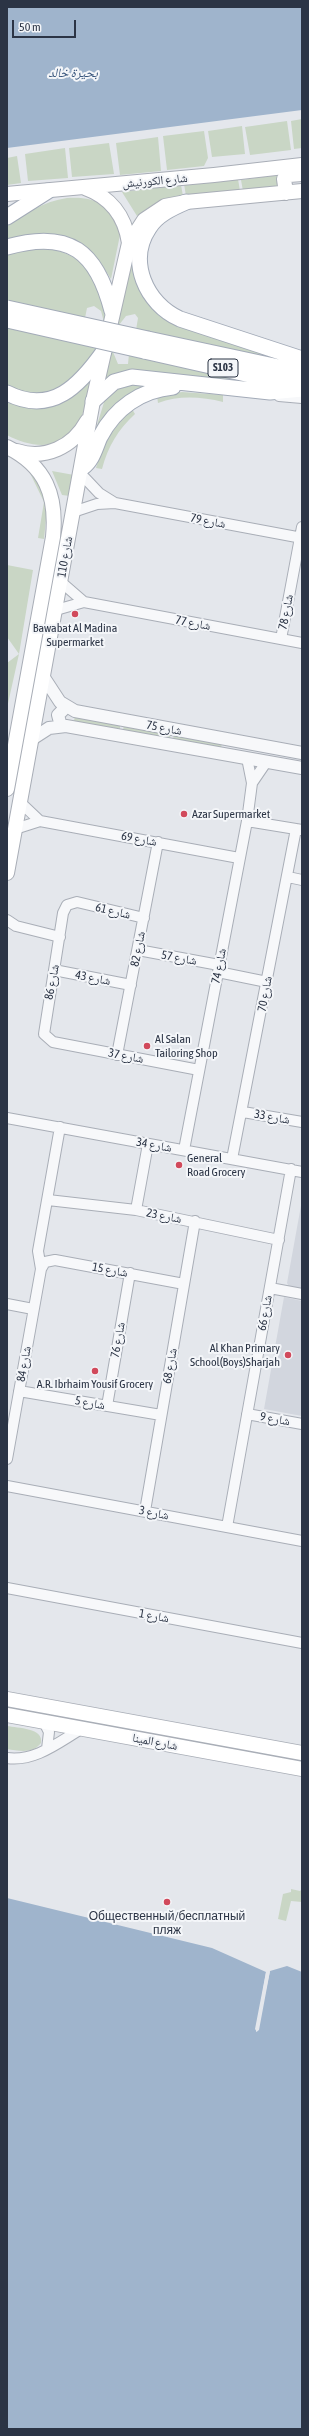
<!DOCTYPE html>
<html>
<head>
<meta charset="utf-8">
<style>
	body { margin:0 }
	#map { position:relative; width:309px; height:2436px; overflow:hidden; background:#e4e7ec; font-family:"Asap Condensed",sans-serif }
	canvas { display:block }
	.frame { position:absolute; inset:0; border:8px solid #2b3445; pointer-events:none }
	.scale { position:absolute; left:12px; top:20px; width:64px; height:18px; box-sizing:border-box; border:2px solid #2b3445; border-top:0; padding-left:5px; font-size:12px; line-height:14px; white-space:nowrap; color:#2b3445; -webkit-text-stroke:3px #f4f6f9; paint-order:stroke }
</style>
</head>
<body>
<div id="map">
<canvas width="309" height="2436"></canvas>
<div class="frame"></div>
<div class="scale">50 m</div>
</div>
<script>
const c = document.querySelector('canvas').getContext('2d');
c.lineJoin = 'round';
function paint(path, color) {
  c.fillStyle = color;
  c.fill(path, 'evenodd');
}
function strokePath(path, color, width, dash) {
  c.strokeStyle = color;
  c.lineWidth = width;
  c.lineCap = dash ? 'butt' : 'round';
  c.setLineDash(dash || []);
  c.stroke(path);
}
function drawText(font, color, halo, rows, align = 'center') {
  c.font = font + ' "Asap Condensed","Noto Naskh Arabic",sans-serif';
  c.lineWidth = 4;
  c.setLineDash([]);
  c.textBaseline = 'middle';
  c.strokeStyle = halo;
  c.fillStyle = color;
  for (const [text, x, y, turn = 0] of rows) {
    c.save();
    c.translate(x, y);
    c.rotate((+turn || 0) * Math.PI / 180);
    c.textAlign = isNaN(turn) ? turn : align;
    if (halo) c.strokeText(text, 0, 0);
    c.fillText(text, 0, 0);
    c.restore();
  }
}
paint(new Path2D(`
	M 302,1200 L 302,1290 L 289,1287 L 287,1283 Z
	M 284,1297 L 302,1301 L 302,1416 L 264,1409 Z`), '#d2d6de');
paint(new Path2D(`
	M 302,119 L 302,148 L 294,149 L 291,121 Z
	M 287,121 L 291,150 L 250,155 L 245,127 Z
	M 242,126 L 245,154 L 212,157 L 208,131 Z
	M 204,131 L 208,158 L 204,166 L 167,170 L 163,136 Z
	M 158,137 L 161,171 L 120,175 L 116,143 Z
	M 109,143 L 114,174 L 72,177 L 69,148 Z
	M 65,148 L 68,178 L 28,181 L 25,154 Z
	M 17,156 L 21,183 L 7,185 L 7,158 Z
	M 278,175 L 279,187 L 243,191 L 241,180 Z
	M 238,179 L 240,191 L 186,196 L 184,184 Z
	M 181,185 L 183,196 L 161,200 L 137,216 L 122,192 Z
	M 67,198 C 94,196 117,205 120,235 L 111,279 C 86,236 54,225 7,240 L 7,226 C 27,212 43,202 67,198 Z
	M 40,247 C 73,252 89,262 100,295 C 103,304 106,312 104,322 L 101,311 L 94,306 L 87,308 L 85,318 L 7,301 L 7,255 Z
	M 131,260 L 142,293 L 275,359 L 136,330 L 138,318 L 135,314 L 126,316 L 119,325 L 117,324 Z
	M 7,328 L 96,348 C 87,374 60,396 31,394 C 23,394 15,389 7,387 Z
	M 111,352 L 113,352 L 118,364 L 128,364 L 129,354 L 283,389 L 110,377 L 104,380 Z
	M 90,380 C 88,393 86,409 79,422 C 65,451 32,449 7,435 L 7,400 L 12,403 Z
	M 154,384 L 94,435 L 105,399 L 116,385 Z
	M 182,392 L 223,395 L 223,402 C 202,397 179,395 158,403 L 157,396 Z
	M 132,409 L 135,414 C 118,430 108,446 102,469 L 96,468 C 103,443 114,427 132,409 Z
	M 29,471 L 41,488 L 47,506 L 44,507 L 47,509 L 44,539 L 38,538 L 44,502 Z
	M 52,471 L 74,475 L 70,496 L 62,495 Z
	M 7,565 L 33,570 L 19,654 L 7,708 L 7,663 L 19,654 L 7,637 Z
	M 75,716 L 120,724 L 120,729 L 74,721 Z
	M 124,725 L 171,733 L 170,738 L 123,730 Z
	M 174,734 L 222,743 L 221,748 L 173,739 Z
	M 7,1726 C 18,1728 44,1728 41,1743 C 33,1754 19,1751 7,1749 Z
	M 291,1889 L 300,1891 L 302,1889 L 302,1902 L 291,1901 L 286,1921 L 278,1919 L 283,1894 L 291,1892 Z`), '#c9d6c5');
paint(new Path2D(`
	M 7,7 L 302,7 L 302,110 L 7,148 Z
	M 7,1898 L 212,1948 L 266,1972 L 255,2029 L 257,2032 L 270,1971 L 287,1966 L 302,1972 L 302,2429 L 7,2429 Z`), '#9fb4cc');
paint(new Path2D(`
	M 270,1971 L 259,2030 L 256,2032 L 266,1972 L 268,1972 L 266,1981 L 268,1972 Z`), '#e4e7ec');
const minor = new Path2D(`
	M 279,396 L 302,398
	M 81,474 L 99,493 L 115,503
	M 73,512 L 97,504 L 115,503 L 302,538
	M 61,582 L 84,602
	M 56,610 L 84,602 L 302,643
	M 281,639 L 302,527
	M 252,783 L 267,761
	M 20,802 L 40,821 L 239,858
	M 247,821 L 302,830
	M 15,829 L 40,821
	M 288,877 L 302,880
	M 144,918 L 77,902 L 67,905 L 63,913 L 44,1034 L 53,1042 L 199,1070
	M 7,920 L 16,926 L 60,937
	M 138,950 L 219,965
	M 54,970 L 131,985
	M 218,972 L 267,982
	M 117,1055 L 158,842
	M 243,1112 L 302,1122
	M 7,1118 L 302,1172
	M 184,1150 L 247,821 L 252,783 L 247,758
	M 232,1159 L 296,829
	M 48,1200 L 136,1210 L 279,1240
	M 136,1210 L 148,1144
	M 41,1269 L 38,1251 L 60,1127
	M 270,1288 L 302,1294
	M 7,1304 L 33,1309
	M 19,1391 L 161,1415
	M 107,1406 L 130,1273
	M 247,1414 L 302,1424
	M 7,1459 L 41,1269 L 45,1262 L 55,1260 L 184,1284
	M 7,1486 L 302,1541
	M 145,1511 L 195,1221
	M 227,1527 L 291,1169
	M 7,1588 L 302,1643
	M 44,1722 L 49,1732 L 47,1749
	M 7,1758 C 36,1762 60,1741 83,1728`);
const tertiary = new Path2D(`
	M 43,676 L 60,702 L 75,711 L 302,753
	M 61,726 L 58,715 L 66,707
	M 32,739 L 49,728 L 66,726 L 302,768`);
const secondary = new Path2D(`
	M 85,188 C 110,197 125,216 129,243
	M 286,193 L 284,179 L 289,175 L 302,174
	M 7,194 L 214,175 L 302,165
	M 7,447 C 46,466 57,496 53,537 L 7,789
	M 17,451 C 45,460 73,447 87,421
	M 7,873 L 93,401 L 129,243 L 144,220 L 165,206 L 186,202 L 302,191
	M 7,1699 L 302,1753
	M 7,1715 L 302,1769`);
const primary = new Path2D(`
	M 186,202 C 172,208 157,215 149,228 C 127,261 146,304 180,319 L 302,359
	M 7,217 L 48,191
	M 7,247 C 70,229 97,252 112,311
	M 148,339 L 302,372
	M 144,351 L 299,386
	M 7,393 C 52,416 80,385 104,351
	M 93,401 L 114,382 L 132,377 L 270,392 L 302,389
	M 82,468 C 93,460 95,448 100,437 C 115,408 141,390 173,387`);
strokePath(minor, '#a9aeb7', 12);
strokePath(tertiary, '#a9aeb7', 14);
strokePath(secondary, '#a9aeb7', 16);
strokePath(primary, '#a3abb8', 17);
strokePath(minor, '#f7f8fa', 10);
strokePath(tertiary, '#f7f8fa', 12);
strokePath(secondary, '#fff', 14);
strokePath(primary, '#fff', 15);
const primaryBridge = new Path2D(`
	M 7,308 L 148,339
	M 7,320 L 144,351`);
strokePath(primaryBridge, '#a3abb8', 17, []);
strokePath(primaryBridge, '#fff', 15);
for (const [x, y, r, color] of [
	[75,614,4,"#d1495b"],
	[184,814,4,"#d1495b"],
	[147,1046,4,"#d1495b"],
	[179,1165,4,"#d1495b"],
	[288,1355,4,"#d1495b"],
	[95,1371,4,"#d1495b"],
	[167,1902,4,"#d1495b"]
]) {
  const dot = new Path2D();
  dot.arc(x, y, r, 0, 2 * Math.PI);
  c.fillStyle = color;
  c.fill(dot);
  strokePath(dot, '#f4f6f9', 1.5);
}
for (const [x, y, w] of [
	[223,368,30]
]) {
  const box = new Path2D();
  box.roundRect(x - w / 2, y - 9, w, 18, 3);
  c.fillStyle = '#f4f6f9';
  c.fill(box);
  strokePath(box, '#2b3445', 1);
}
drawText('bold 11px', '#2b3445', null, [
	["S103",223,368]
]);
drawText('12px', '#2b3445', '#f4f6f9', [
	["شارع الكورنيش",155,181,-5],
	["شارع 79",208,521,11],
	["شارع 110",65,557,-80],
	["شارع 78",286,612,-79],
	["شارع 77",193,623,11],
	["شارع 75",164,728,10],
	["شارع 69",139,839,10],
	["شارع 61",113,911,13],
	["شارع 82",138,949,-79],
	["شارع 57",179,958,10],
	["شارع 74",219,966,-79],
	["شارع 43",93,978,11],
	["شارع 86",52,982,-79],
	["شارع 70",265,994,-80],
	["شارع 37",126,1056,11],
	["شارع 33",272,1117,10],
	["شارع 34",154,1145,10],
	["شارع 23",164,1216,11],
	["شارع 15",110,1270,10],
	["شارع 66",265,1313,-80],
	["شارع 76",118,1340,-80],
	["شارع 84",24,1364,-80],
	["شارع 68",170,1366,-80],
	["شارع 5",90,1403,10],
	["شارع 9",275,1419,10],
	["شارع 3",154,1513,11],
	["شارع 1",154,1616,10],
	["شارع المينا",155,1742,11]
]);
drawText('12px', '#2b3445', '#f4f6f9', [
	["Bawabat Al Madina",75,628],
	["Supermarket",75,642],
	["Azar Supermarket",192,814,"left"],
	["Al Salan",155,1039,"left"],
	["Tailoring Shop",155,1053,"left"],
	["General",187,1158,"left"],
	["Road Grocery",187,1172,"left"],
	["Al Khan Primary",280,1348,"right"],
	["School(Boys)Sharjah",280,1362,"right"],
	["A.R. Ibrhaim Yousif Grocery",95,1384],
	["Общественный/бесплатный",167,1916],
	["пляж",167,1930]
]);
drawText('italic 13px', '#34527a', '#f4f6f9', [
	["بحيرة خالد",73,73]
]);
</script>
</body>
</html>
